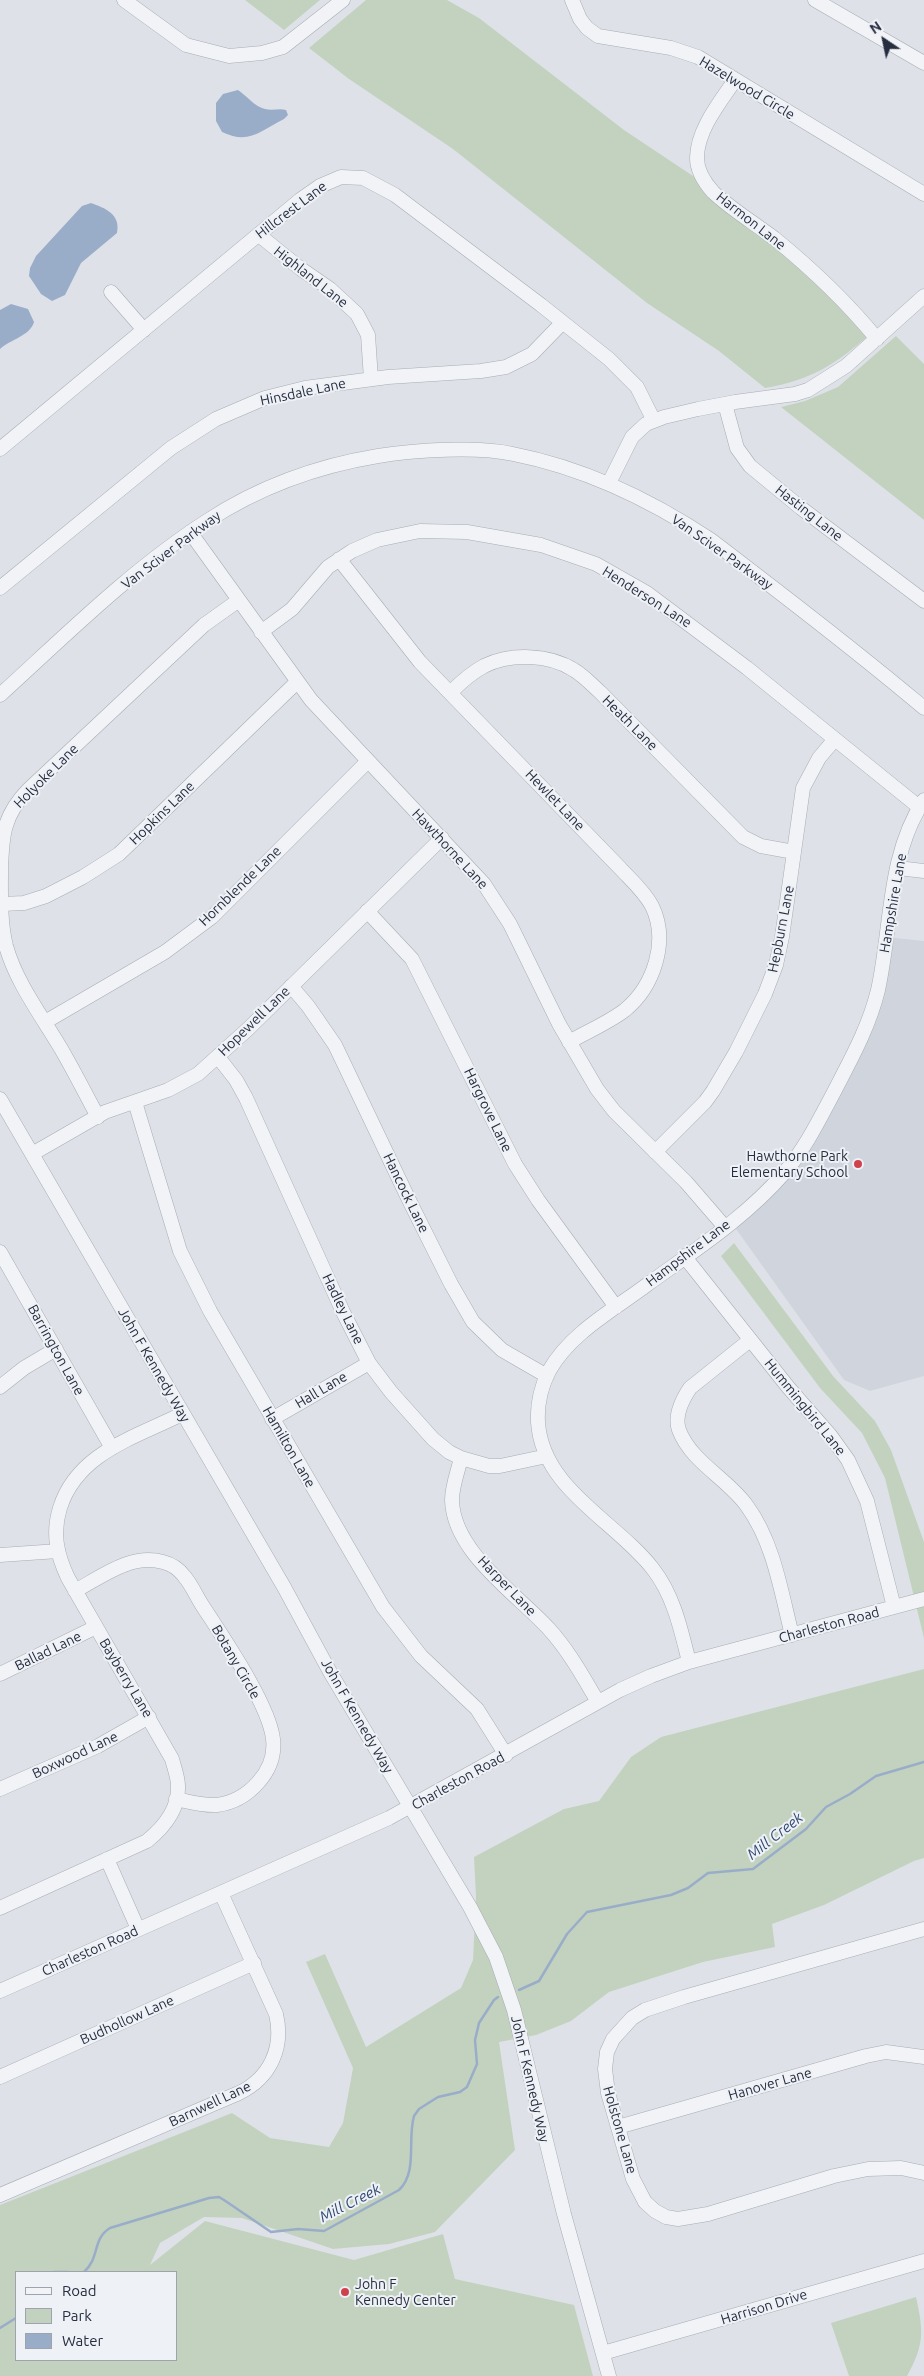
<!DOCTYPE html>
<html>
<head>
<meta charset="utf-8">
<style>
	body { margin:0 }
	#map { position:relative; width:924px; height:2376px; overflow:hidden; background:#dee2e8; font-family:Ubuntu,sans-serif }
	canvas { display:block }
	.legend { position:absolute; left:15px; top:2271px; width:162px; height:90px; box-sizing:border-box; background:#eef1f6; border:1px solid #9ea3ad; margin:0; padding:6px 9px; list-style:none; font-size:15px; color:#272e3f }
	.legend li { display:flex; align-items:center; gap:10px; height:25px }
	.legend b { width:25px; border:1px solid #9ea3ad }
	.north { position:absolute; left:859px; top:15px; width:50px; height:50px; -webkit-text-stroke:4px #eef1f6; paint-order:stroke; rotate:326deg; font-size:14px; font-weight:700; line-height:20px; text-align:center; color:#272e3f }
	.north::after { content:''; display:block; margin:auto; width:18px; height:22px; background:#272e3f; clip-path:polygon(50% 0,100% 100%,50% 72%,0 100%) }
</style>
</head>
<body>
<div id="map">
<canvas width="924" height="2376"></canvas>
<ul class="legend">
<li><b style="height:6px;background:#f1f3f6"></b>Road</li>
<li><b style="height:14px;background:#c3d2bf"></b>Park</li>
<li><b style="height:14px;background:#99adc9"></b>Water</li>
</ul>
<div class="north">N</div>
</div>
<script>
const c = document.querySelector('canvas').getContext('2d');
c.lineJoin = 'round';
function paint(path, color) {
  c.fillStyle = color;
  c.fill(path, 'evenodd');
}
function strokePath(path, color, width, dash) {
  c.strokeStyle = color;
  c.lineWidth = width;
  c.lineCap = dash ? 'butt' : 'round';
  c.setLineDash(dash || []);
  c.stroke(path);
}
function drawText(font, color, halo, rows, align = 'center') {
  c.font = font + ' Ubuntu,sans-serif';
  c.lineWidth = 4;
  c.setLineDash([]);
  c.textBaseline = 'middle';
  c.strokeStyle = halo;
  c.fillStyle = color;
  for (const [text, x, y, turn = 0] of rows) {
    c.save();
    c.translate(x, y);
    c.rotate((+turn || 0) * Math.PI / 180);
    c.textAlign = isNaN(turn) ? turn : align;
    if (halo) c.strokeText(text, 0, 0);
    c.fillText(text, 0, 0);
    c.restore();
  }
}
paint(new Path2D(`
	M 886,937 L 924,941 L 924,1376 L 870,1391 L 844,1380 L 731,1222 L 778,1179 L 862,1035 Z`), '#d0d4dd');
paint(new Path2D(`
	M 245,0 L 320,0 L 284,30 Z
	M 366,0 L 447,0 L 479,18 L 624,130 L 714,190 L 808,267 L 870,334 C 835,365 811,380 765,388 L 719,351 L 647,303 L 453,149 L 349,79 L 309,48 Z
	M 896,336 L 924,364 L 924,520 L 781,407 L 805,401 L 838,387 Z
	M 734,1243 L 833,1376 L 875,1421 L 891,1450 L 924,1542 L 924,1638 L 885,1478 L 862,1433 L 820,1388 L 721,1256 Z
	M 924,1669 L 924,1858 L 914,1861 L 824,1905 L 772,1924 L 775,1947 L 703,1962 L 609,1992 L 571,2021 L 536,2035 L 499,2042 L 515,2150 L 435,2232 L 389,2244 L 333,2249 L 242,2218 L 204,2217 L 160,2243 L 150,2265 L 205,2221 L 354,2260 L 443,2234 L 455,2279 L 574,2305 L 593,2376 L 0,2376 L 0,2205 L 232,2113 L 270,2138 L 329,2147 L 343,2123 L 353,2068 L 306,1962 L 325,1954 L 366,2047 L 461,1988 L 473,1960 L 476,1897 L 474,1857 L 564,1809 L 599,1801 L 631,1757 L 661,1737 ZM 16,2272 L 176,2272 L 176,2360 L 16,2360 Z
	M 916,2297 C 924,2333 924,2345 907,2376 L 849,2376 L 831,2323 Z`), '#c3d2bf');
paint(new Path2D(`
	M 238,90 C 247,96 255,107 265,109 C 273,111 279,108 286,110 L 288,115 L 284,119 C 260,131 249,145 222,132 L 216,121 L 216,103 L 223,94 Z
	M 91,203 C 105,208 121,214 117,233 L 81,263 L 65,295 L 52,301 L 41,294 L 29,276 L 30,268 L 36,256 L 82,206 Z
	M 11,304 L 28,309 L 34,322 C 30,336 11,339 0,349 L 0,310 Z`), '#99adc9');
strokePath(new Path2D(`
	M 519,1990 L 539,1981 L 567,1934 L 587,1912 L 671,1895 L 688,1888 L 708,1873 L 753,1869 L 806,1829 L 826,1807 L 850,1794 L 876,1776 L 924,1762
	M 54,2272 L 67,2272
	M 84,2272 C 100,2258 92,2239 110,2228 L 209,2198 L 219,2197 L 224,2200 L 271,2232 L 298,2229 L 324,2231 L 399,2190 C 418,2172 407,2140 414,2116 L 419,2109 L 438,2097 L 460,2092 L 467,2087 L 477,2064 L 475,2040 L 479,2023 L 494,2000 L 498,1997
	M 0,2328 L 16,2318`), '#99adc9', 2.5);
const minor = new Path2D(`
	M 124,0 L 186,45 L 229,56 L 262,53 L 283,47 L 343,0
	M 572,0 L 580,19 L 587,28 L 598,36 L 671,48 L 698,57 L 924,194
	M 815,0 L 924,63
	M 735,80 C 720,102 697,130 697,158 C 697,171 705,183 713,192 C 731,209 754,223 774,238 C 812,269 846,301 877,339
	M 259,235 L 301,269 L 330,289 L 357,314 L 368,335 L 371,379
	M 111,292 L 144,330
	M 725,404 L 737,448 L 750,466 L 801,508 L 924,601
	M 0,449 L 300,200 L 320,186 L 341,177 L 363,178 L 395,195 L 541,305 L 609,359 L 637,387 L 654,421
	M 609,483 L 632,437 L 646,424 L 664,417 L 698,409 L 735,402 L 795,394 L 808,390 L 846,366 L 924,296
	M 190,532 L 311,700 L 484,884 L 510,924 L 559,1024 L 597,1089 L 614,1111 L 686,1182 L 724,1226
	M 339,559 L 420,662 L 620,868 C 631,880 644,891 652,906 C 669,941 654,986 625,1010 C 608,1023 588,1031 569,1042
	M 0,588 L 171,448 L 216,419 L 265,398 L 305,388 L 388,377 L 481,371 L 506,367 L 532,354 L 562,323
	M 261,632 L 292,609 L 328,567 L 352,551 L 377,540 L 420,531 L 467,532 L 541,545 L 596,564 L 647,593 L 747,668 L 919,807
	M 450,693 C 460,683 471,673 484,666 C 510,653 549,654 574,670 C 584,676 592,685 601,693 L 743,837 L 761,846 L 794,852
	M 0,695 C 66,635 131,570 207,521 C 259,487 317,466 378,456 C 415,450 477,446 513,454 C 584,468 651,500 711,540 C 731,555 751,571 771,586 C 823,626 874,666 924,708
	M 898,868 L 924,871
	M 2,904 L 24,903 L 46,896 L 83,877 L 119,854 L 297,682
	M 367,911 L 412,959 L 515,1164 L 538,1200 L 616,1307
	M 291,986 L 308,1006 L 335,1045 L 409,1200 L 451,1284 L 473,1322 L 502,1350 L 547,1376
	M 45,1022 L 165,952 L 212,917 L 368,761
	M 218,1057 L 236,1080 L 246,1098 L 343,1312 L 369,1363 L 391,1392 L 433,1439 L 449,1452 L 461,1458 L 489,1466 L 500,1466 L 547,1456
	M 0,1099 L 284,1587 L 330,1672 L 470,1907 L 496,1957 L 514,2010 L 564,2214 L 609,2376
	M 135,1102 L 180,1251 L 210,1311 L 383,1607 L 421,1656 L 477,1709 L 506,1755
	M 98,1117 C 85,1093 73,1069 60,1047 C 41,1015 16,982 6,946 C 0,922 1,895 1,870 C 2,836 3,816 28,790 L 204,625 L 239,600
	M 655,1152 L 705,1102 L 713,1091 L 736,1052 L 765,994 L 776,965 L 782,937 L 803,788 L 819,758 L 835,739
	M 32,1154 L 105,1112 L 168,1090 L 198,1074 L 248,1029 L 442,838
	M 0,1252 L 112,1448
	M 684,1256 L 788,1387 L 830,1435 L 848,1460 L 867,1501 L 894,1607
	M 750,1340 L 690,1388 C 682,1400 674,1416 679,1430 C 691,1462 728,1479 747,1506 C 774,1543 781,1592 792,1635
	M 0,1387 L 24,1368 L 56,1349
	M 272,1419 L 369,1363
	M 461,1458 C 458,1471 452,1486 452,1500 C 453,1552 517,1594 549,1629 C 569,1651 583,1677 598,1702
	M 0,1555 L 58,1551
	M 75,1591 C 101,1577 131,1553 163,1562 C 171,1564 179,1569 184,1576 C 192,1585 196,1596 202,1605 C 222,1636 269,1704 273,1739 C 277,1771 248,1801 217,1805 C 204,1806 190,1802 176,1799
	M 689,1662 C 681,1630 674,1596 653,1569 C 616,1521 542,1489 538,1422 C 537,1405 541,1387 549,1371 C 570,1333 615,1309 648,1284 C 695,1250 746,1217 784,1173 C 805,1149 819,1120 834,1092 C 851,1059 869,1027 878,990 C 892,927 887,856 924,800
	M 0,1674 L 96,1627
	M 0,1789 L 98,1746 L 149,1717
	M 107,1859 L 138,1929
	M 0,1908 L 147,1841 C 163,1828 179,1809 178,1786 C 178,1777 174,1767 172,1759 L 68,1578 C 57,1555 52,1533 60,1508 C 77,1453 136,1437 182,1414
	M 924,1929 L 684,1997 L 645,2010 L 632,2018 L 613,2039 L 607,2052 L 605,2069 L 608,2093 L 633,2179 L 645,2202 L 655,2211 L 666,2217 L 678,2219 L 708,2214 L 834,2176 L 868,2169 L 901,2168 L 924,2173
	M 0,1991 L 389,1818 L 620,1690 L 651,1676 L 689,1662 L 924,1599
	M 0,2077 L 254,1963
	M 618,2127 L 866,2056 L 886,2052 L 924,2057
	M 0,2195 L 239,2093 C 270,2078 284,2048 276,2014 L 221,1893
	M 603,2353 L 924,2261`);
strokePath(minor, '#a7acb5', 15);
strokePath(minor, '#f1f3f6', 14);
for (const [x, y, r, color] of [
	[858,1164,5,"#cf424d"],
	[345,2292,5,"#cf424d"]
]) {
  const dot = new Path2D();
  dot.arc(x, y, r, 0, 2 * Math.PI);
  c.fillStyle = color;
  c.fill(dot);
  strokePath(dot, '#eef1f6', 2);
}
drawText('14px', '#272e3f', '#eef1f6', [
	["Hazelwood Circle",747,88,31],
	["Hillcrest Lane",291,210,-37],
	["Harmon Lane",751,221,38],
	["Highland Lane",311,277,38],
	["Hinsdale Lane",303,392,-12],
	["Hasting Lane",809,513,38],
	["Van Sciver Parkway",171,550,-37],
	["Van Sciver Parkway",722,552,35],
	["Henderson Lane",647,597,32],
	["Heath Lane",630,723,45],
	["Holyoke Lane",46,776,-45],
	["Hewlet Lane",555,800,46],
	["Hopkins Lane",162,813,-44],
	["Hawthorne Lane",450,849,47],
	["Hornblende Lane",240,886,-44],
	["Hampshire Lane",893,903,-80],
	["Hepburn Lane",781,929,-79],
	["Hopewell Lane",254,1021,-44],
	["Hargrove Lane",488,1110,64],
	["Hancock Lane",406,1193,64],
	["Hampshire Lane",688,1253,-37],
	["Hadley Lane",343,1309,64],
	["Barrington Lane",56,1350,61],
	["John F Kennedy Way",154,1365,60],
	["Hall Lane",321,1390,-31],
	["Hummingbird Lane",805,1407,51],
	["Hamilton Lane",289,1447,60],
	["Harper Lane",507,1586,46],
	["Charleston Road",829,1625,-15],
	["Ballad Lane",48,1651,-26],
	["Botany Circle",236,1662,60],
	["Bayberry Lane",126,1678,59],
	["John F Kennedy Way",357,1716,60],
	["Boxwood Lane",75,1755,-25],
	["Charleston Road",458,1781,-29],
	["Charleston Road",90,1951,-24],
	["Budhollow Lane",127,2020,-24],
	["John F Kennedy Way",530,2079,77],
	["Hanover Lane",770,2084,-16],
	["Barnwell Lane",210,2104,-25],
	["Holstone Lane",620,2130,74],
	["Harrison Drive",764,2307,-17]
]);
drawText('14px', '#272e3f', '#eef1f6', [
	["Hawthorne Park",848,1156],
	["Elementary School",848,1172],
	["John F",355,2284,"left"],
	["Kennedy Center",355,2300,"left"]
], 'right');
drawText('italic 15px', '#314a73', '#eef1f6', [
	["Mill Creek",775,1836,-38],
	["Mill Creek",350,2203,-27]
]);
</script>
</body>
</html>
